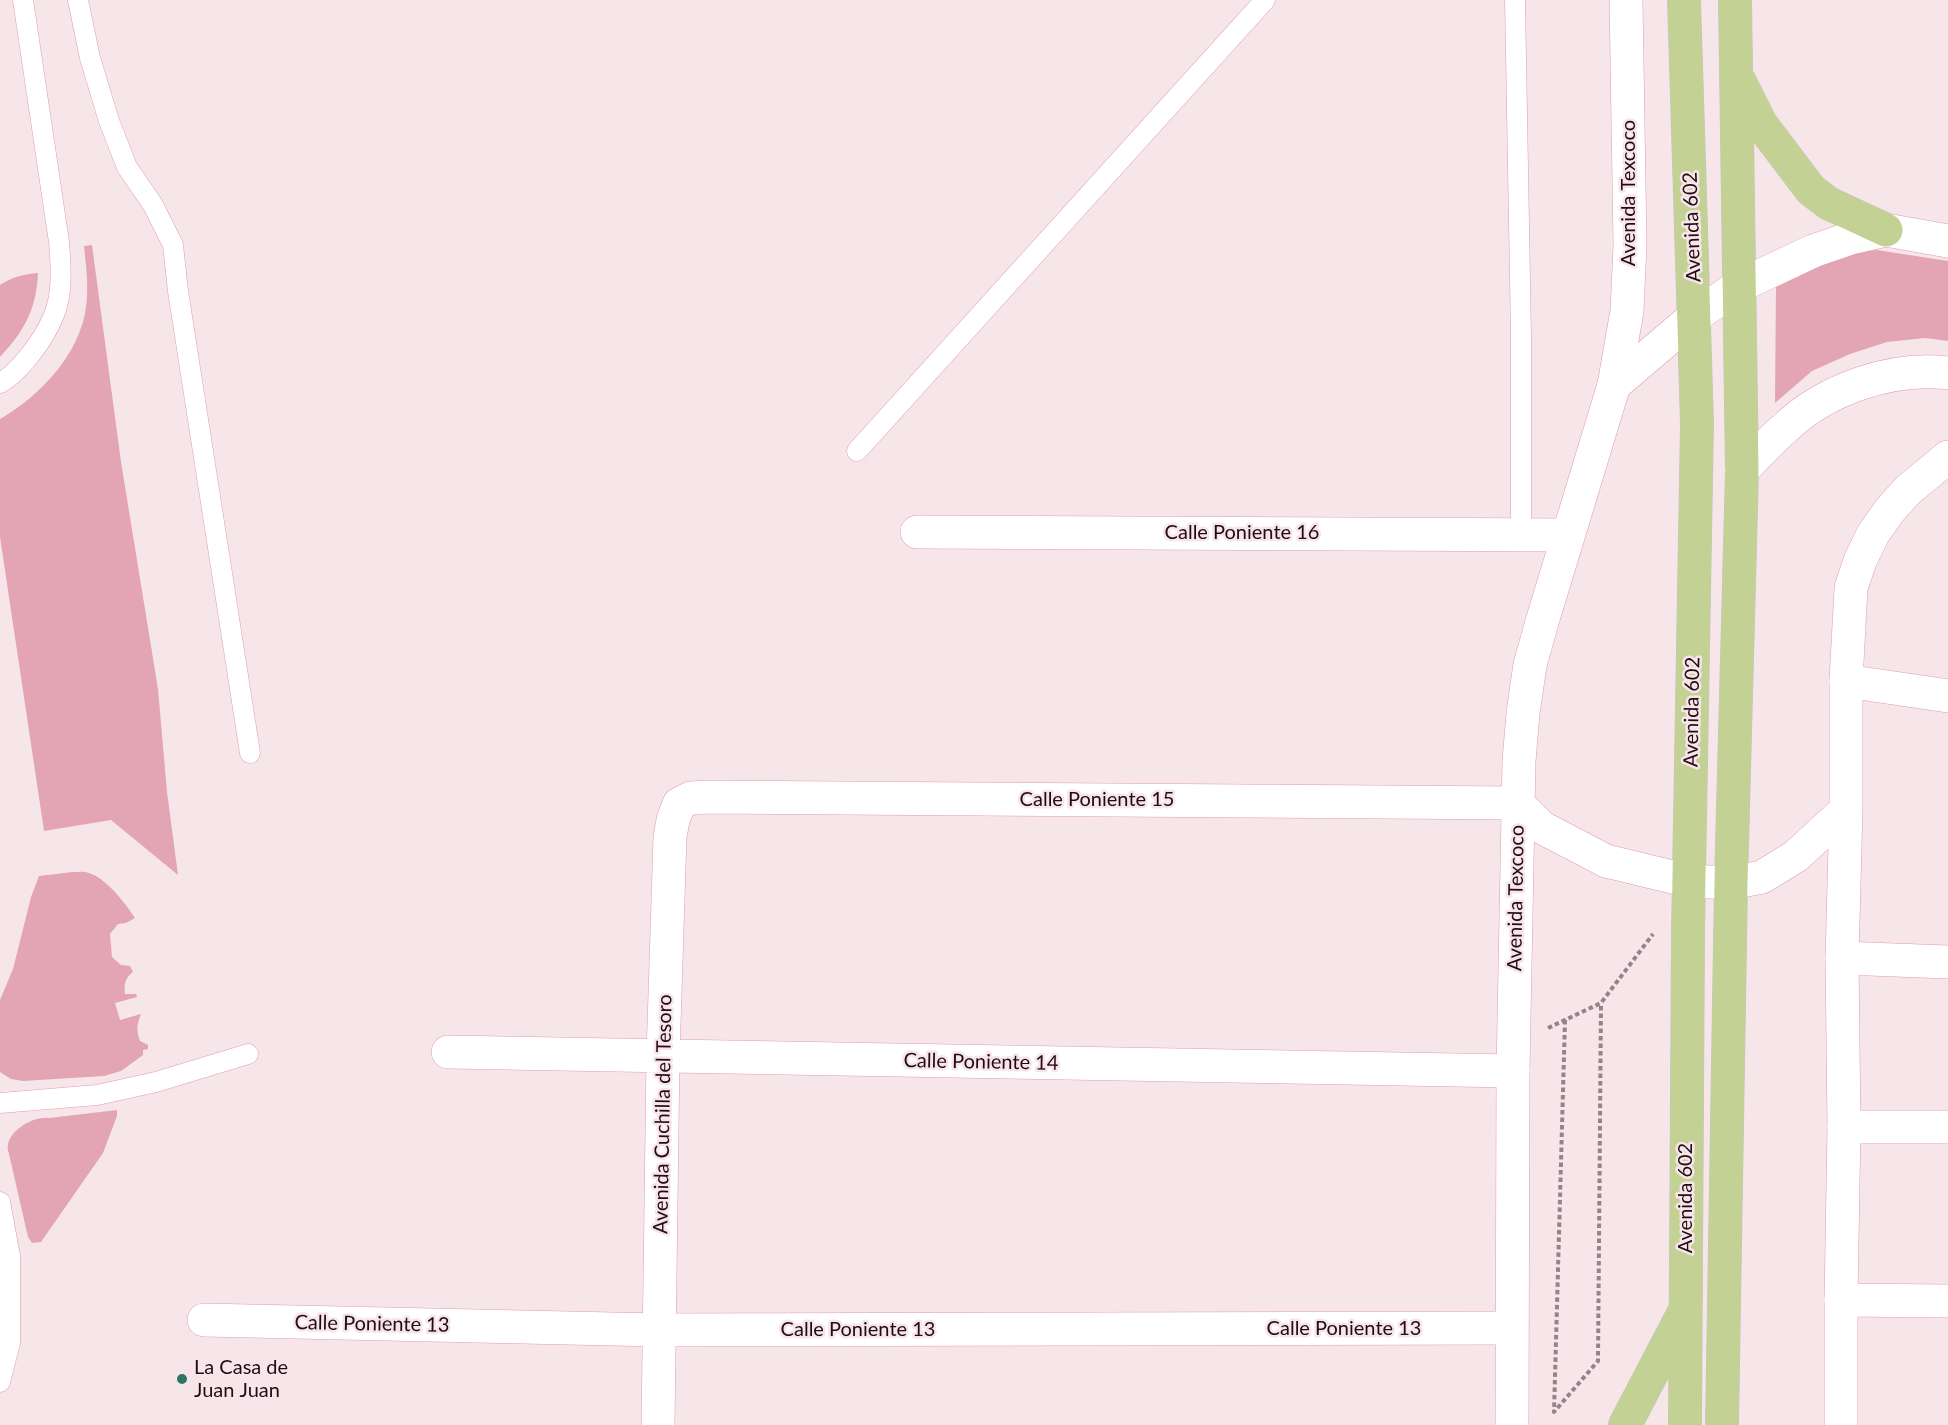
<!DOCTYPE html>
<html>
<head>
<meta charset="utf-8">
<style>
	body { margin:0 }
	canvas { display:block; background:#f6e6ea }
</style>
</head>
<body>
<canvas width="1948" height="1425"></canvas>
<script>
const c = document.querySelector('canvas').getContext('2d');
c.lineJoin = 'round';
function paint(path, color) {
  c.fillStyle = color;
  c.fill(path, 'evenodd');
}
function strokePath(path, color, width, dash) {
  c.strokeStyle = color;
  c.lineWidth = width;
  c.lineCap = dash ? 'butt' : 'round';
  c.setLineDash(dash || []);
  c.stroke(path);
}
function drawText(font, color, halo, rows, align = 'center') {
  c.font = font + ' Lato,sans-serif';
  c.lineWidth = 5;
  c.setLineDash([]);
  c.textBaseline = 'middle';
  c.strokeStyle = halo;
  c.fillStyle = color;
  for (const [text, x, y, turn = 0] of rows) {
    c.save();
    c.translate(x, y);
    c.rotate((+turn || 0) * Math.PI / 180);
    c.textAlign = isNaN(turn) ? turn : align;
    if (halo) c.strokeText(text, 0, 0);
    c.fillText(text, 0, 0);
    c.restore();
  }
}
paint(new Path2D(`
	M 92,245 L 121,462 L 158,689 L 167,792 L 178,875 L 111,820 L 44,831 L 0,537 L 0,419 C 40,396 80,354 86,307 C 89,287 86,266 84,246 Z
	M 1877,250 L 1948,261 L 1948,341 L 1925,338 L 1887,342 L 1850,354 L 1812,371 L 1775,403 L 1776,285 L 1838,255 Z
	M 38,273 C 36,310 25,330 0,357 L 0,285 C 12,277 23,274 38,273 Z
	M 73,872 C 78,872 84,871 89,873 C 106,878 125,903 135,918 L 126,923 L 118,924 L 110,934 L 112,957 L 121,965 L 130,966 L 133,972 C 125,978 124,984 125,994 L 136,994 L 137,997 L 115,1003 L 120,1020 L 141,1014 C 137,1024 136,1030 140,1041 L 148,1045 L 148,1049 L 143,1050 L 143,1055 L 121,1071 L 104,1076 L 23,1081 L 11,1079 L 0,1072 L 0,1000 L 13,969 L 31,897 L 39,876 Z
	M 117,1110 L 117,1116 L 103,1153 L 41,1242 L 32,1243 L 28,1237 L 9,1154 C 8,1151 7,1147 8,1144 C 12,1128 35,1116 49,1118 Z`), '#e3a4b4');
const service = new Path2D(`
	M 78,0 L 90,58 L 109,121 L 127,167 L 153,205 L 173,245 L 178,291 L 250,753
	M 1515,0 L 1521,335 L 1521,535
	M 0,383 C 12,377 22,365 30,355 C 62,314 63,292 59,242 L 23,0
	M 857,451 L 1265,0
	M 0,1103 L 97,1095 L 156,1082 L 248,1054
	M 0,1202 L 10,1256 L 10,1343 L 0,1382`);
const minor = new Path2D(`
	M 917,532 L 1568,535
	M 1846,681 L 1948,696
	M 1842,958 L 1948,962
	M 448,1052 L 1513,1071
	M 1844,1127 L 1948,1127
	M 1841,1300 L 1948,1301
	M 204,1320 L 659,1330 L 1511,1328
	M 658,1425 L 663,1056 L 670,837 L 673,820 L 679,804 L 691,798 L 708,797 L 1517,803`);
const tertiary = new Path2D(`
	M 1614,385 L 1695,316 L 1739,286 L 1813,251 L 1851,238 L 1886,230 L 1948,241
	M 1742,471 C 1756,456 1770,441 1785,428 C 1826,389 1892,366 1948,373`);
const secondary = new Path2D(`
	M 1517,803 L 1541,827 L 1606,861 L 1689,881 L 1731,883 L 1762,877 L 1796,856 L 1846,810
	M 1512,1425 L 1513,1071 L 1519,761 L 1523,713 L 1530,665 L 1542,622 L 1614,385 L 1627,311 L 1630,245 L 1626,0
	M 1841,1425 L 1841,1300 L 1844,1127 L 1842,958 L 1846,810 L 1846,681 L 1851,588 L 1860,561 L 1873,534 L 1890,510 L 1908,490 L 1948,457`);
const primary = new Path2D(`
	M 1684,0 L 1697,423 L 1688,932 L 1685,1425
	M 1740,82 L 1761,124 L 1811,190 L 1828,203 L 1886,230
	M 1625,1425 L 1683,1314
	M 1722,1425 L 1731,883 L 1742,471 L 1735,0`);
strokePath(service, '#e39aae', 21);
strokePath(minor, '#e39aae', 34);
strokePath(tertiary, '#e39aae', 34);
strokePath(secondary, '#e39aae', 34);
strokePath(primary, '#cac4c6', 34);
strokePath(new Path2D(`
	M 1565,1020 L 1554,1412 L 1598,1361 L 1601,1003
	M 1548,1028 L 1601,1003 L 1653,934`), '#978289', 4, [4.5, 3]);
strokePath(service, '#fff', 20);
strokePath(minor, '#fff', 33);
strokePath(tertiary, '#fff', 33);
strokePath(secondary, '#fff', 33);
strokePath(primary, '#c3d294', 33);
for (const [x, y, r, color] of [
	[182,1379,6,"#2e7469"]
]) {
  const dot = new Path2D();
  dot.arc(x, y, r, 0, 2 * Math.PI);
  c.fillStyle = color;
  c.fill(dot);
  strokePath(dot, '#f6e6ea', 2);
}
drawText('20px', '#240a13', '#f6e6ea', [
	["Avenida Texcoco",1629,193,-90],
	["Avenida 602",1692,227,-92],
	["Calle Poniente 16",1242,533],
	["Avenida 602",1692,712,-89],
	["Calle Poniente 15",1097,800],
	["Avenida Texcoco",1516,898,-89],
	["Calle Poniente 14",981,1062,1],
	["Avenida Cuchilla del Tesoro",663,1114,-89],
	["Avenida 602",1686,1198,-90],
	["Calle Poniente 13",372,1324,1],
	["Calle Poniente 13",1344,1329],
	["Calle Poniente 13",858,1330]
]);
drawText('20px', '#240a13', '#f6e6ea', [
	["La Casa de",194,1368],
	["Juan Juan",194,1391]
], 'left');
</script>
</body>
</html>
